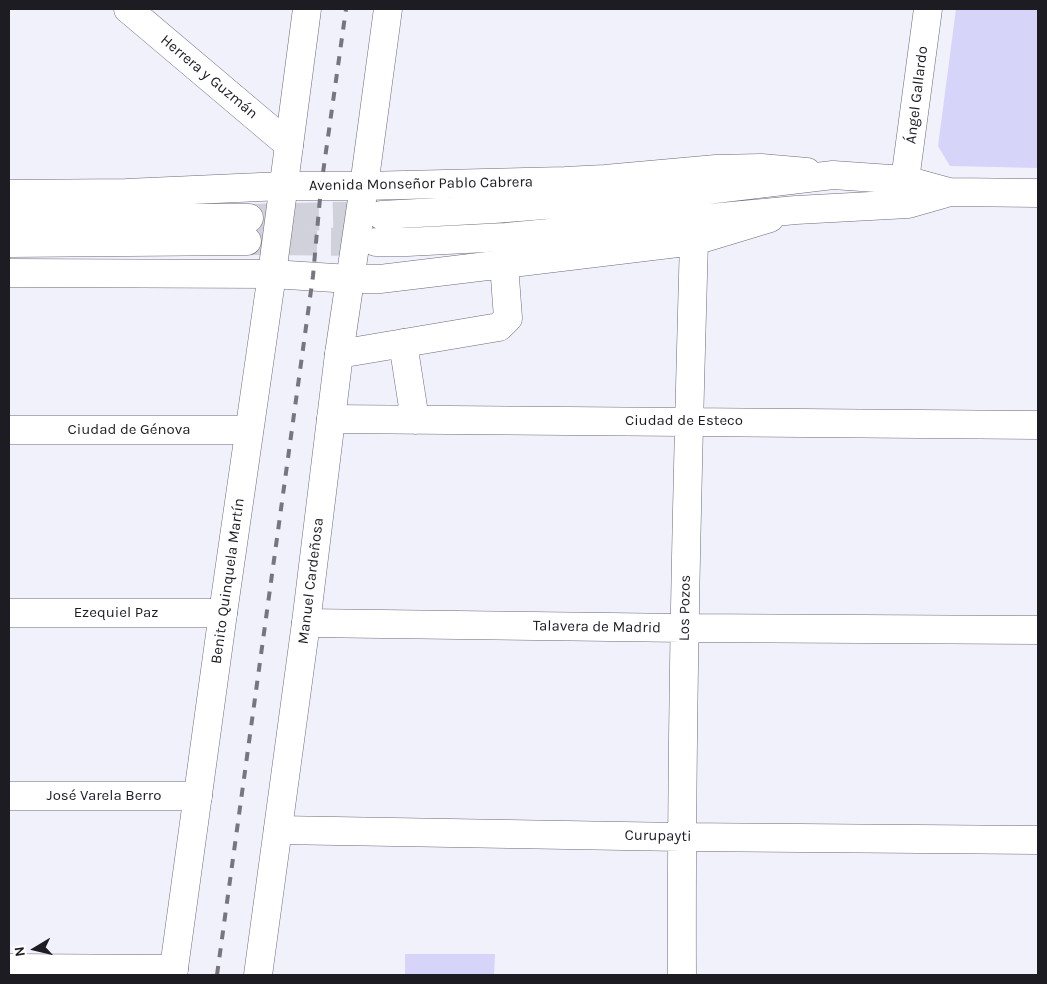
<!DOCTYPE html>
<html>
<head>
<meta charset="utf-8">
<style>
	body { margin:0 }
	#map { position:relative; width:1047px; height:984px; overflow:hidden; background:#f1f1fc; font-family:Karla,sans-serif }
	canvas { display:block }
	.frame { position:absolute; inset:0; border:10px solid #1d1c23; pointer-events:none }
	.north { position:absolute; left:10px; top:924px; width:50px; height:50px; -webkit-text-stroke:4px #fff; paint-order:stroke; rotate:261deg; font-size:14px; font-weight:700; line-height:20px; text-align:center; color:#1d1c23 }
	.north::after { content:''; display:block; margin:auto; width:18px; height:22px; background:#1d1c23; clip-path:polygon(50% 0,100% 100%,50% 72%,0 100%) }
</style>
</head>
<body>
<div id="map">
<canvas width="1047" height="984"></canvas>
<div class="frame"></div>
<div class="north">N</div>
</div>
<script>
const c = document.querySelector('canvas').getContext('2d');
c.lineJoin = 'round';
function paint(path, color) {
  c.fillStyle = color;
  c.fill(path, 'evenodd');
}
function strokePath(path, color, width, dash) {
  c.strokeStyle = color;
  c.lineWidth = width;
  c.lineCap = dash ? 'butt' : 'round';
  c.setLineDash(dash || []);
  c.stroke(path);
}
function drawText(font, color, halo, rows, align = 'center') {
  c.font = font + ' Karla,sans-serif';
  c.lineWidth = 5;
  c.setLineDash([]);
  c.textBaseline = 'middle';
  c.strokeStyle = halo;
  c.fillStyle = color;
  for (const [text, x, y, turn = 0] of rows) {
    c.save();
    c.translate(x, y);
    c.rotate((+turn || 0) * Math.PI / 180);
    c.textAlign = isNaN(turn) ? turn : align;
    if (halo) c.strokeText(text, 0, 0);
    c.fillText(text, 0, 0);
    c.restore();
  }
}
paint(new Path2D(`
	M 956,9 L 1038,9 L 1038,168 L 950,166 L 938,146 Z
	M 405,954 L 495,954 L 494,975 L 405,975 Z`), '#d6d4f9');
strokePath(new Path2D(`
	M 249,218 L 381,215
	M 247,241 L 376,242`), '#d1d1db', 28, [28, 14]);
const minor = new Path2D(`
	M 128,9 L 289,145
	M 905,180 L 928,9
	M 9,194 L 126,193 L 283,186 L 364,186 L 565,181 L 605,179 L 716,169 L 761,168 L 807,172
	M 9,273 L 272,274 L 350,279 L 380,279 L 694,241 L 770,218
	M 403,343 L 415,420
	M 339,354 L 499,327 L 508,318 L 504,264
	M 331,419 L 1038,425
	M 9,430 L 249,430
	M 9,613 L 223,613
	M 306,623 L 685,628 L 1038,630
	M 9,796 L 198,796
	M 278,830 L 681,837 L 1038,840
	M 9,968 L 174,969
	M 682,975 C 681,731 687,486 694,241`);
const major = new Path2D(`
	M 381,215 L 494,209 L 648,197 L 833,175 L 905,180 L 949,192
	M 9,218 L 249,218
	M 376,242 L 407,242 L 506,237 L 796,210 L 908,204 L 950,192 L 1038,193
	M 9,243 L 247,241
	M 173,975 L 223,613 L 272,274 L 307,9
	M 258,975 L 306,623 L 339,354 L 364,186 L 388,9`);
strokePath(minor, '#6b6a7a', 29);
strokePath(major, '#6b6a7a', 29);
strokePath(minor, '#fff', 28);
strokePath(major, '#fff', 28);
strokePath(new Path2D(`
	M 217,975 L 313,276 L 321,187 L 346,9`), '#77767f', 4, [9, 9]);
drawText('15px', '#1d1c23', '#fff', [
	["Herrera y Guzmán",209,77,40],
	["Ángel Gallardo",917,95,-83],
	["Avenida Monseñor Pablo Cabrera",421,184,-1],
	["Ciudad de Esteco",684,421],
	["Ciudad de Génova",129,430],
	["Benito Quinquela Martín",228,581,-82],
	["Manuel Cardeñosa",311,581,-83],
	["Los Pozos",685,608,-89],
	["Ezequiel Paz",116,613],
	["Talavera de Madrid",597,627,1],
	["José Varela Berro",104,796],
	["Curupayti",658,836,1]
]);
</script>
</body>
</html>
